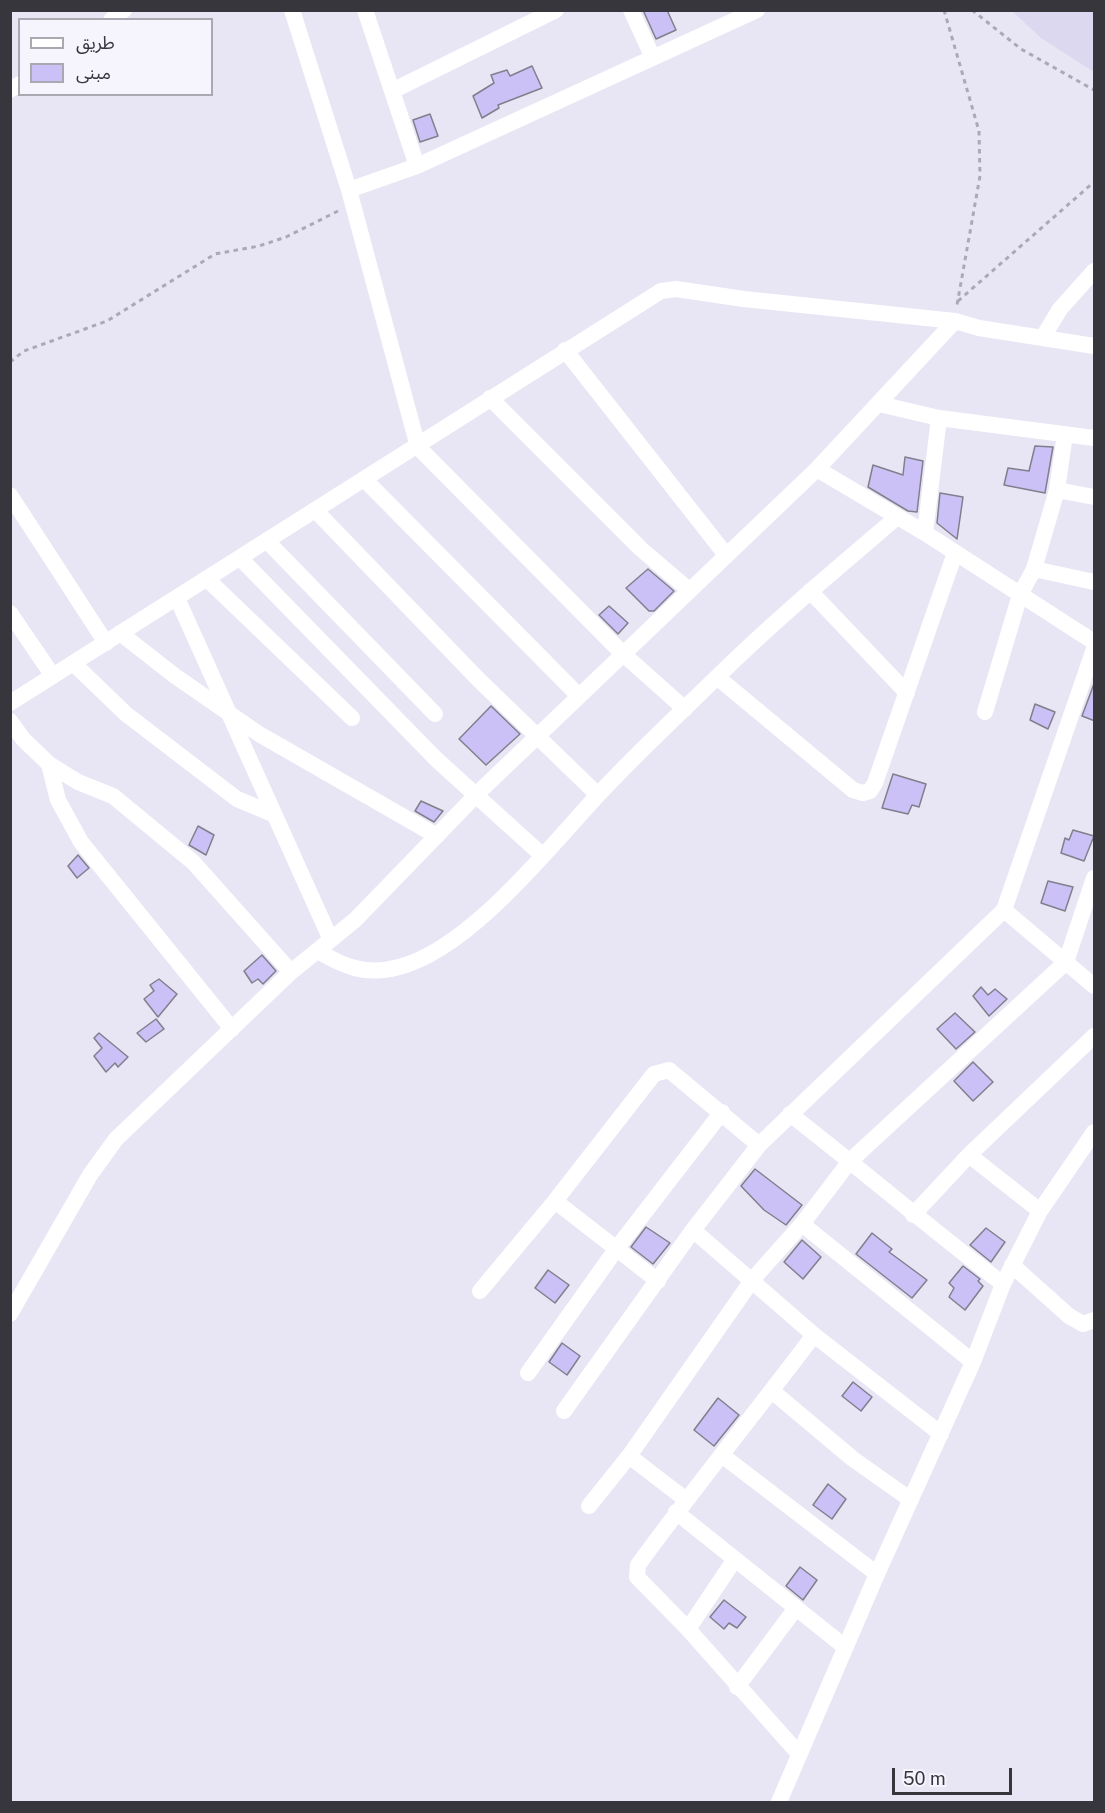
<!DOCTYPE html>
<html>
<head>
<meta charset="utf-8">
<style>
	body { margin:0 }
	#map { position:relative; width:1105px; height:1813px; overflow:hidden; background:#e8e6f5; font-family:"Public Sans","Noto Sans Arabic",sans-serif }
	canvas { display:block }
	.frame { position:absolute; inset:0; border:12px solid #37363c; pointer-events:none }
	.legend { position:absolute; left:18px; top:18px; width:195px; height:78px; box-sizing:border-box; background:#f6f4fd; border:2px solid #aaa8b0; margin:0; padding:8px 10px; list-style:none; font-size:18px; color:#37363c }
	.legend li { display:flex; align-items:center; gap:12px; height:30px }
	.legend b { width:30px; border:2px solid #aaa8b0 }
	.scale { position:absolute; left:892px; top:1768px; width:120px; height:27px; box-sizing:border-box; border:3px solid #37363c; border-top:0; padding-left:8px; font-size:18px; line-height:21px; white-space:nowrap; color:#37363c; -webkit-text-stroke:4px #f6f4fd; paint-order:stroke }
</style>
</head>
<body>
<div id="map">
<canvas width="1105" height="1813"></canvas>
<div class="frame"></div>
<ul class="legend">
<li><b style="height:8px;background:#fff"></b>طريق</li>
<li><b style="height:16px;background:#cbc1f6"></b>مبنى</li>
</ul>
<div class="scale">50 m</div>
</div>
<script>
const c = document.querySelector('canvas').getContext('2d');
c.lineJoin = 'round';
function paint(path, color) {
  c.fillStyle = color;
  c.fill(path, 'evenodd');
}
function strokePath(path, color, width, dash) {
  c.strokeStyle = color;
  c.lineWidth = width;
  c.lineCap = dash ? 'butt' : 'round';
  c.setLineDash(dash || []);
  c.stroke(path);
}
paint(new Path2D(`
	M 1012,11 L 1094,11 L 1094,72 L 1041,38 Z`), '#dcd8ef');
const building = new Path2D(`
	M 643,10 L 667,10 L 676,30 L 656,39 Z
	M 532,66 L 542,88 L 498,105 L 499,108 L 482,118 L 473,96 L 494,83 L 491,75 L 507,70 L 510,76 Z
	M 430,114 L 438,136 L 420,142 L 413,120 Z
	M 1035,446 L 1053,447 L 1045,493 L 1004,485 L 1008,468 L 1029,471 Z
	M 905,457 L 923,461 L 917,512 L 908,511 L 868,487 L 873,465 L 903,475 Z
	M 940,493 L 963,497 L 957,539 L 937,523 Z
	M 648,569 L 674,591 L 654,611 L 649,611 L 626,588 Z
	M 609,606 L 628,623 L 618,634 L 599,615 Z
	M 1095,681 L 1095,721 L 1082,716 Z
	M 1035,704 L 1055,712 L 1048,729 L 1030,720 Z
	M 491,706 L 520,734 L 486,765 L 459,739 Z
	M 893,774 L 926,784 L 919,807 L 912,805 L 908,814 L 882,808 Z
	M 421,801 L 443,811 L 434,822 L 415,811 Z
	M 198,826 L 214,835 L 206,855 L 189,845 Z
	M 1073,830 L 1094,836 L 1084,861 L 1061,853 L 1065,838 L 1069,840 Z
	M 78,855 L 89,868 L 77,878 L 68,866 Z
	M 1048,881 L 1073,887 L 1065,911 L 1041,903 Z
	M 262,955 L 276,971 L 263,984 L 258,979 L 252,983 L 244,971 Z
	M 159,979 L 177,994 L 158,1017 L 144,999 L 154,991 L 150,985 Z
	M 981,987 L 988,995 L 995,989 L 1007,999 L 989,1016 L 973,996 Z
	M 955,1013 L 975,1032 L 956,1049 L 937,1029 Z
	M 156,1019 L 164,1029 L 146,1042 L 137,1033 Z
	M 99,1033 L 128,1057 L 118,1067 L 115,1063 L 106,1072 L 94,1056 L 102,1048 L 94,1038 Z
	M 973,1062 L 993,1082 L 973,1101 L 954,1081 Z
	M 755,1169 L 802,1205 L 786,1225 L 764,1210 L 741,1186 Z
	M 646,1227 L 670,1243 L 653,1264 L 631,1247 Z
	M 986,1228 L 1005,1242 L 991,1262 L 970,1245 Z
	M 872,1233 L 892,1249 L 889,1252 L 927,1280 L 912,1298 L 856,1254 Z
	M 802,1240 L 821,1257 L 803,1279 L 784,1262 Z
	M 963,1266 L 980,1279 L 978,1281 L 983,1286 L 965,1310 L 949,1297 L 954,1288 L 949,1283 Z
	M 548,1270 L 569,1285 L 555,1303 L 535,1288 Z
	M 562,1343 L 580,1356 L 567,1375 L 549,1362 Z
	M 853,1382 L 872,1397 L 861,1411 L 842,1396 Z
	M 718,1398 L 739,1415 L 714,1446 L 694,1430 Z
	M 828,1484 L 846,1499 L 832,1519 L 813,1505 Z
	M 800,1567 L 817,1580 L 803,1600 L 786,1586 Z
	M 724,1600 L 746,1617 L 737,1628 L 729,1623 L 724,1629 L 710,1617 Z`);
paint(building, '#cbc1f6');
strokePath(building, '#817f8c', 1.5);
strokePath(new Path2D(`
	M 944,10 L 979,131 L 980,176 L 957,305
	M 972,10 L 1021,49 L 1094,90
	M 958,301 L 1094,182
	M 10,362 L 24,351 L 107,321 L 215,254 L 259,246 L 286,237 L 338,211`), '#aba9b5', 3, [4.5, 4.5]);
strokePath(new Path2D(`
	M 292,10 L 349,190 L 418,447 L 622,653 L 685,709
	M 365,10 L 417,166
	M 631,10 L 653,58
	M 111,20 L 124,10
	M 10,90 L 20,84
	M 392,91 L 556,10
	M 349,190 L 417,166 L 757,10
	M 1043,337 L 1060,309 L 1094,271
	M 565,350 L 726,555
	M 490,398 L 641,549 L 689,590
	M 879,404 L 939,418 L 1094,438
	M 817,469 L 925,533 L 1094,642
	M 365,480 L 578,695
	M 1057,490 L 1094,497
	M 10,495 L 106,643
	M 316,511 L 478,679 L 598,795
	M 925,533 L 939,418
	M 267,541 L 435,714
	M 240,558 L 436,759 L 543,856
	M 1034,569 L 1094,582
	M 207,579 L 352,718
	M 810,591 L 907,693
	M 177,598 L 331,940
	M 10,613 L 53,676
	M 120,633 L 175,676 L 259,734 L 437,836
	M 73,663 L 126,714 L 237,799 L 273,814
	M 717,677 L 853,790 L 863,793 L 870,791 L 875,783 L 955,553
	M 10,703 L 661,291 L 676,289 L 744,299 L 955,321 L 979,328 L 1094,346
	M 985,712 L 1020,595 L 1034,569 L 1057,490 L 1065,434
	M 10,721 L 23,739 L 49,764 L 78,782 L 113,796 L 193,862 L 291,972
	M 49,764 L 58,800 L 81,842 L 232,1029
	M 1004,910 L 1094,986
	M 318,951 C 344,967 367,976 399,967 C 469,949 548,849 597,796 C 635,755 676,717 716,678 C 774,621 835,570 896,518
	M 790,1114 C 862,1170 931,1229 1003,1284
	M 969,1155 L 1040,1211
	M 555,1201 L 658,1281
	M 913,1215 L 969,1155 L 1094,1036
	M 802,1224 L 973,1362
	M 693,1230 L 814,1335 L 941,1434
	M 1012,1265 L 1069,1316 L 1083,1324 L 1094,1320
	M 480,1291 L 555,1201 L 654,1074 L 669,1070 L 759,1145
	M 10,1314 L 90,1175 L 116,1139 L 291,972 L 355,920 L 481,790 L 817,469 L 955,321
	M 528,1373 L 617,1248 L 722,1112
	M 772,1391 L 853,1459 L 911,1500
	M 564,1411 L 693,1230 L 759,1145 L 1004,910 L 1094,649
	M 629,1456 L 685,1499
	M 723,1456 L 877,1574
	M 589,1506 L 629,1456 L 753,1279 L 802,1224 L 850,1161 L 1066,962 L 1094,878
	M 676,1512 L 845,1647
	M 688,1629 L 735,1559
	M 737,1687 L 796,1608
	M 799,1754 L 688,1629 L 637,1577 L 638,1565 C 695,1487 756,1412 814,1335
	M 779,1802 L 877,1574 L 973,1362 L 1003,1284 L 1040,1211 L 1094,1132`), '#fff', 16);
</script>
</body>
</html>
